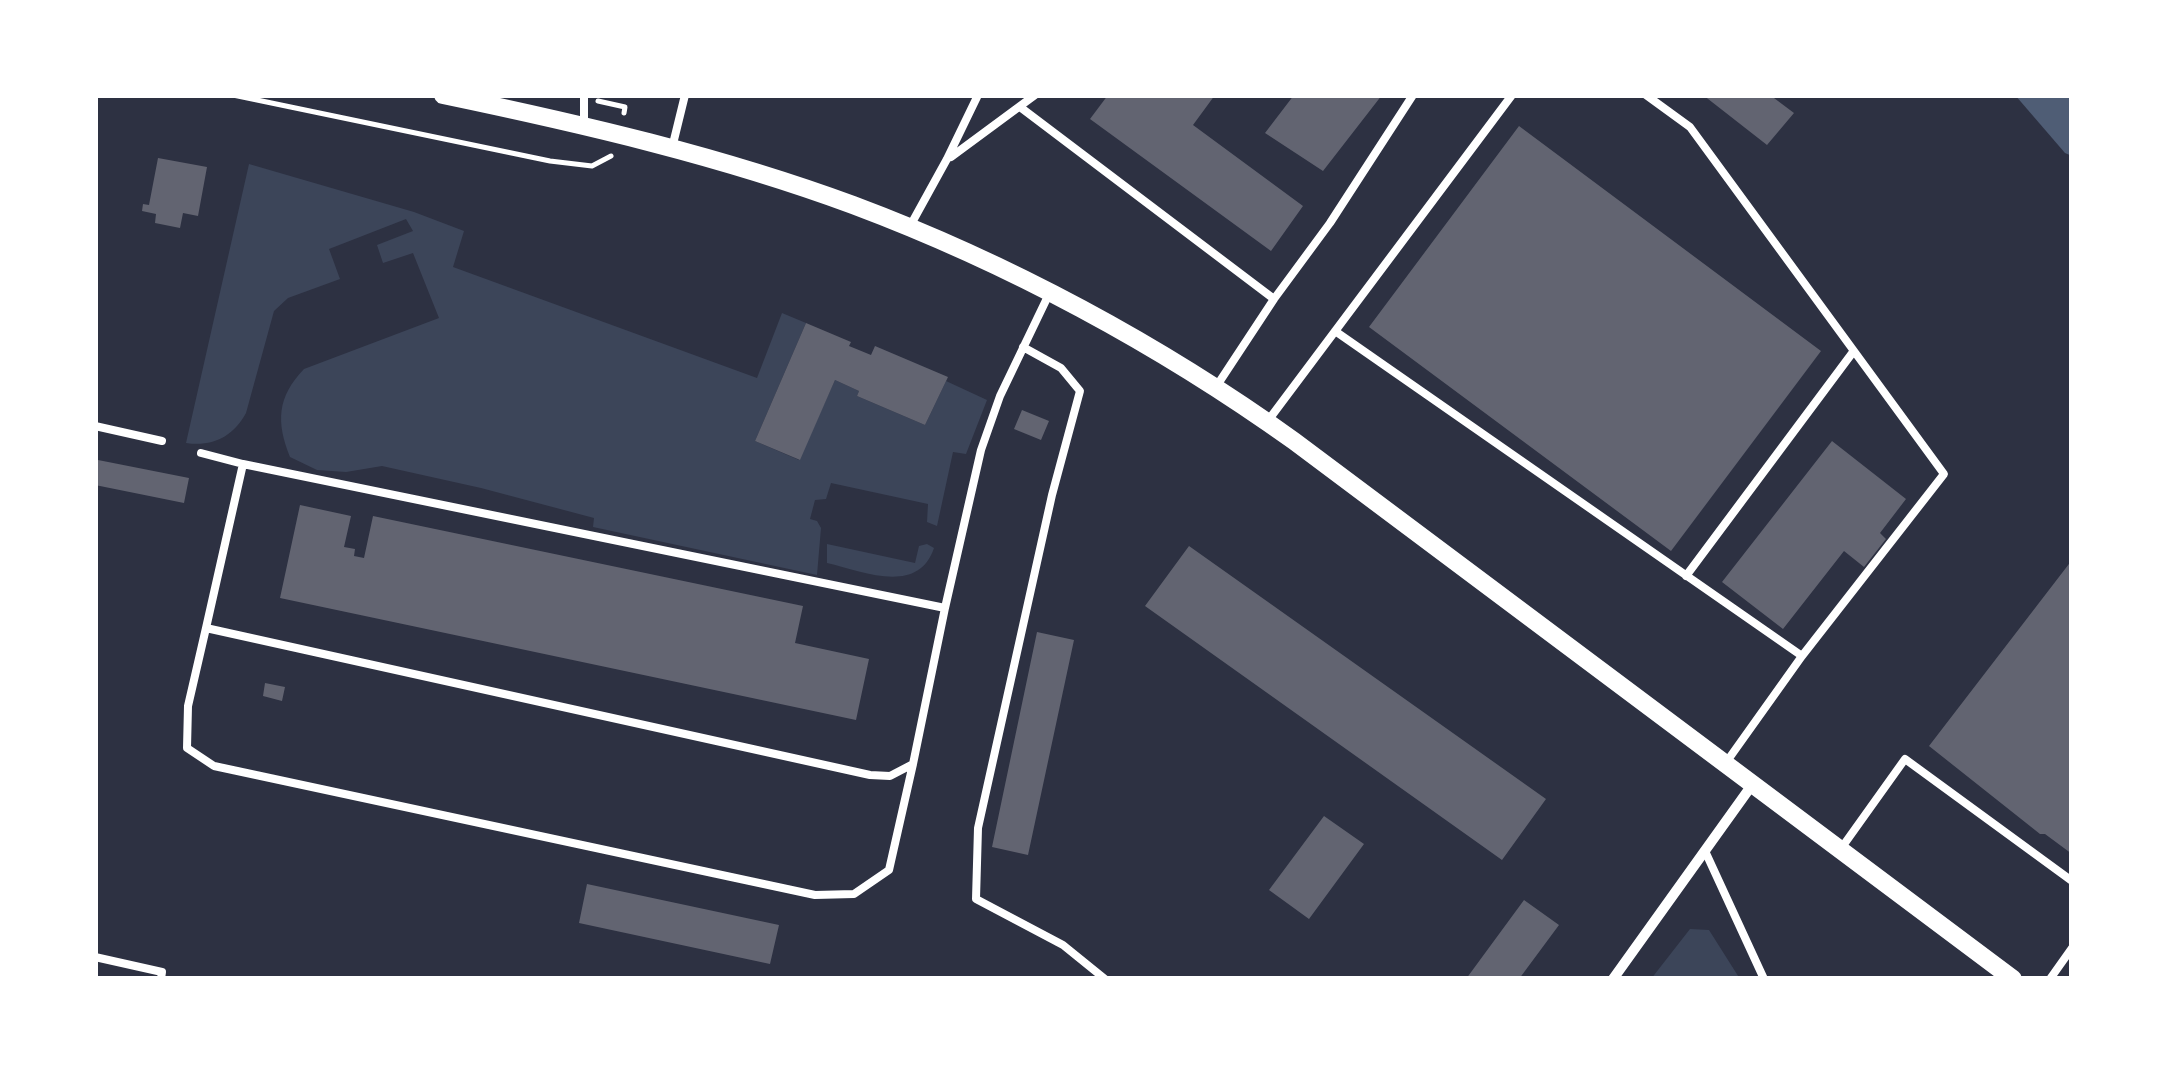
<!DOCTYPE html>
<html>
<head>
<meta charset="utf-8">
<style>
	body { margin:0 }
	#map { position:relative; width:2167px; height:1074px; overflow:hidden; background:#2d3142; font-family:Rubik,sans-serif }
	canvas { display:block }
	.frame { position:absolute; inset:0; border:98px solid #fff; pointer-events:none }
</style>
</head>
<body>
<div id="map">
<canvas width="2167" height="1074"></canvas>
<div class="frame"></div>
</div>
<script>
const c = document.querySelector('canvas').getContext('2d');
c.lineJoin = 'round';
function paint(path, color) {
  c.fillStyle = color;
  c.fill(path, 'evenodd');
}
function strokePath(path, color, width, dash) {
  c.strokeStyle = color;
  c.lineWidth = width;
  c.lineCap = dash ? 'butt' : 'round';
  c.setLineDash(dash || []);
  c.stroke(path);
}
paint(new Path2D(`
	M 249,164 L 414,212 L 464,231 L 453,267 L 757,378 L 782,313 L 806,323 L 755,441 L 799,460 L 835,380 L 859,391 L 857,396 L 925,425 L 946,381 L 987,400 L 966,454 L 953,452 L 937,526 L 927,522 L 928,504 L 831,483 L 826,499 L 815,500 L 810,519 L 817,521 L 821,528 L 817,575 L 593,527 L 594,518 L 481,488 L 382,466 L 346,472 L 317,470 L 290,457 C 276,422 277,397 304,369 L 439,318 L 413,253 L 383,263 L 377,245 L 413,231 L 406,219 L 329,249 L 340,279 L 288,298 L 274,311 L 246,413 C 233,437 212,447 186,443 Z
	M 827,544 L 915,563 L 919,546 L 927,544 L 934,548 C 918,596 862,571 827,563 Z
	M 1690,929 L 1709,930 L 1740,979 L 1651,979 Z`), '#3c4559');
paint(new Path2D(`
	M 2015,95 L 2072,95 L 2072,156 L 2065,153 Z`), '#4f5d75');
paint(new Path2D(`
	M 1108,95 L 1215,95 L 1193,125 L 1303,206 L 1271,251 L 1090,119 Z
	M 1294,95 L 1382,95 L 1323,171 L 1265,133 Z
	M 1703,95 L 1770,95 L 1794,113 L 1767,145 Z
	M 1519,126 L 1821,351 L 1671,551 L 1369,327 Z
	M 158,158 L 207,167 L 198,216 L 183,213 L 180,228 L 155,223 L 156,214 L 142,211 L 143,204 L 149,205 Z
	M 806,323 L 851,342 L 849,346 L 871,355 L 875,346 L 948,377 L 925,425 L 857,396 L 859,391 L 835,380 L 800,460 L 755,441 Z
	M 1022,410 L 1049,421 L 1041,440 L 1014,429 Z
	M 1832,441 L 1906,499 L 1880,533 L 1886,539 L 1864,567 L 1844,551 L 1783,629 L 1722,582 Z
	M 98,460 L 189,478 L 184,503 L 95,485 Z
	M 300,505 L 351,516 L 344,547 L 355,549 L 354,556 L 364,558 L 373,516 L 803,606 L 795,643 L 869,659 L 856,720 L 280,598 Z
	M 1189,546 L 1546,799 L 1502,860 L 1145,606 Z
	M 2072,560 L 2072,854 L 2045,834 L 2040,834 L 1929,746 Z
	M 1037,632 L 1074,640 L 1028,855 L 992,847 Z
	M 265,683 L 285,687 L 282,701 L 263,696 Z
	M 1324,816 L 1364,844 L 1309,919 L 1269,890 Z
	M 587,884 L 779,925 L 770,964 L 579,923 Z
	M 1524,900 L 1559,925 L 1519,979 L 1466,979 Z`), '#626471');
strokePath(new Path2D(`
	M 233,95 L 550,161 L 592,166 L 611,156
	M 598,101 L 625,107 L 624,113`), '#fff', 5);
strokePath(new Path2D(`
	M 584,95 L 584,125
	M 1646,95 L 1690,127 L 1944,474 L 1802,656 L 1725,764
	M 1020,107 L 1274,299 L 1216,387
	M 672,148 L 685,95
	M 951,157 L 1035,95
	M 909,228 L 947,159 L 978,95
	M 1274,299 L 1330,223 L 1413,95
	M 1335,331 L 1802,656
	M 1023,347 L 1061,368 L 1080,391 L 1052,495 L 978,828 L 976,899 L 1063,945 L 1105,979
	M 1267,422 L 1512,95
	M 95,426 L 162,441
	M 201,453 L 243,464
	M 1686,576 L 1853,352
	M 945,608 L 913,764 L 890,776 L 870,775 L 206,628 L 243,464 L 945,608 L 981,450 L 1000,396 L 1049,294
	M 206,628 L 188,706 L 187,748 L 214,766 L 815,895 L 854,894 L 889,870 L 913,764
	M 1840,850 L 1905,759 L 2072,881
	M 1705,851 L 1764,979
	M 95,957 L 162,972 L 161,979
	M 2050,979 L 2072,948`), '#fff', 8);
strokePath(new Path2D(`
	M 1613,979 L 1752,785`), '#fff', 10);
strokePath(new Path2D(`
	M 443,95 C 582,124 720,156 853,205 C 1008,263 1160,345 1294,441 L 2013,979`), '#fff', 18);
</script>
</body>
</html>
